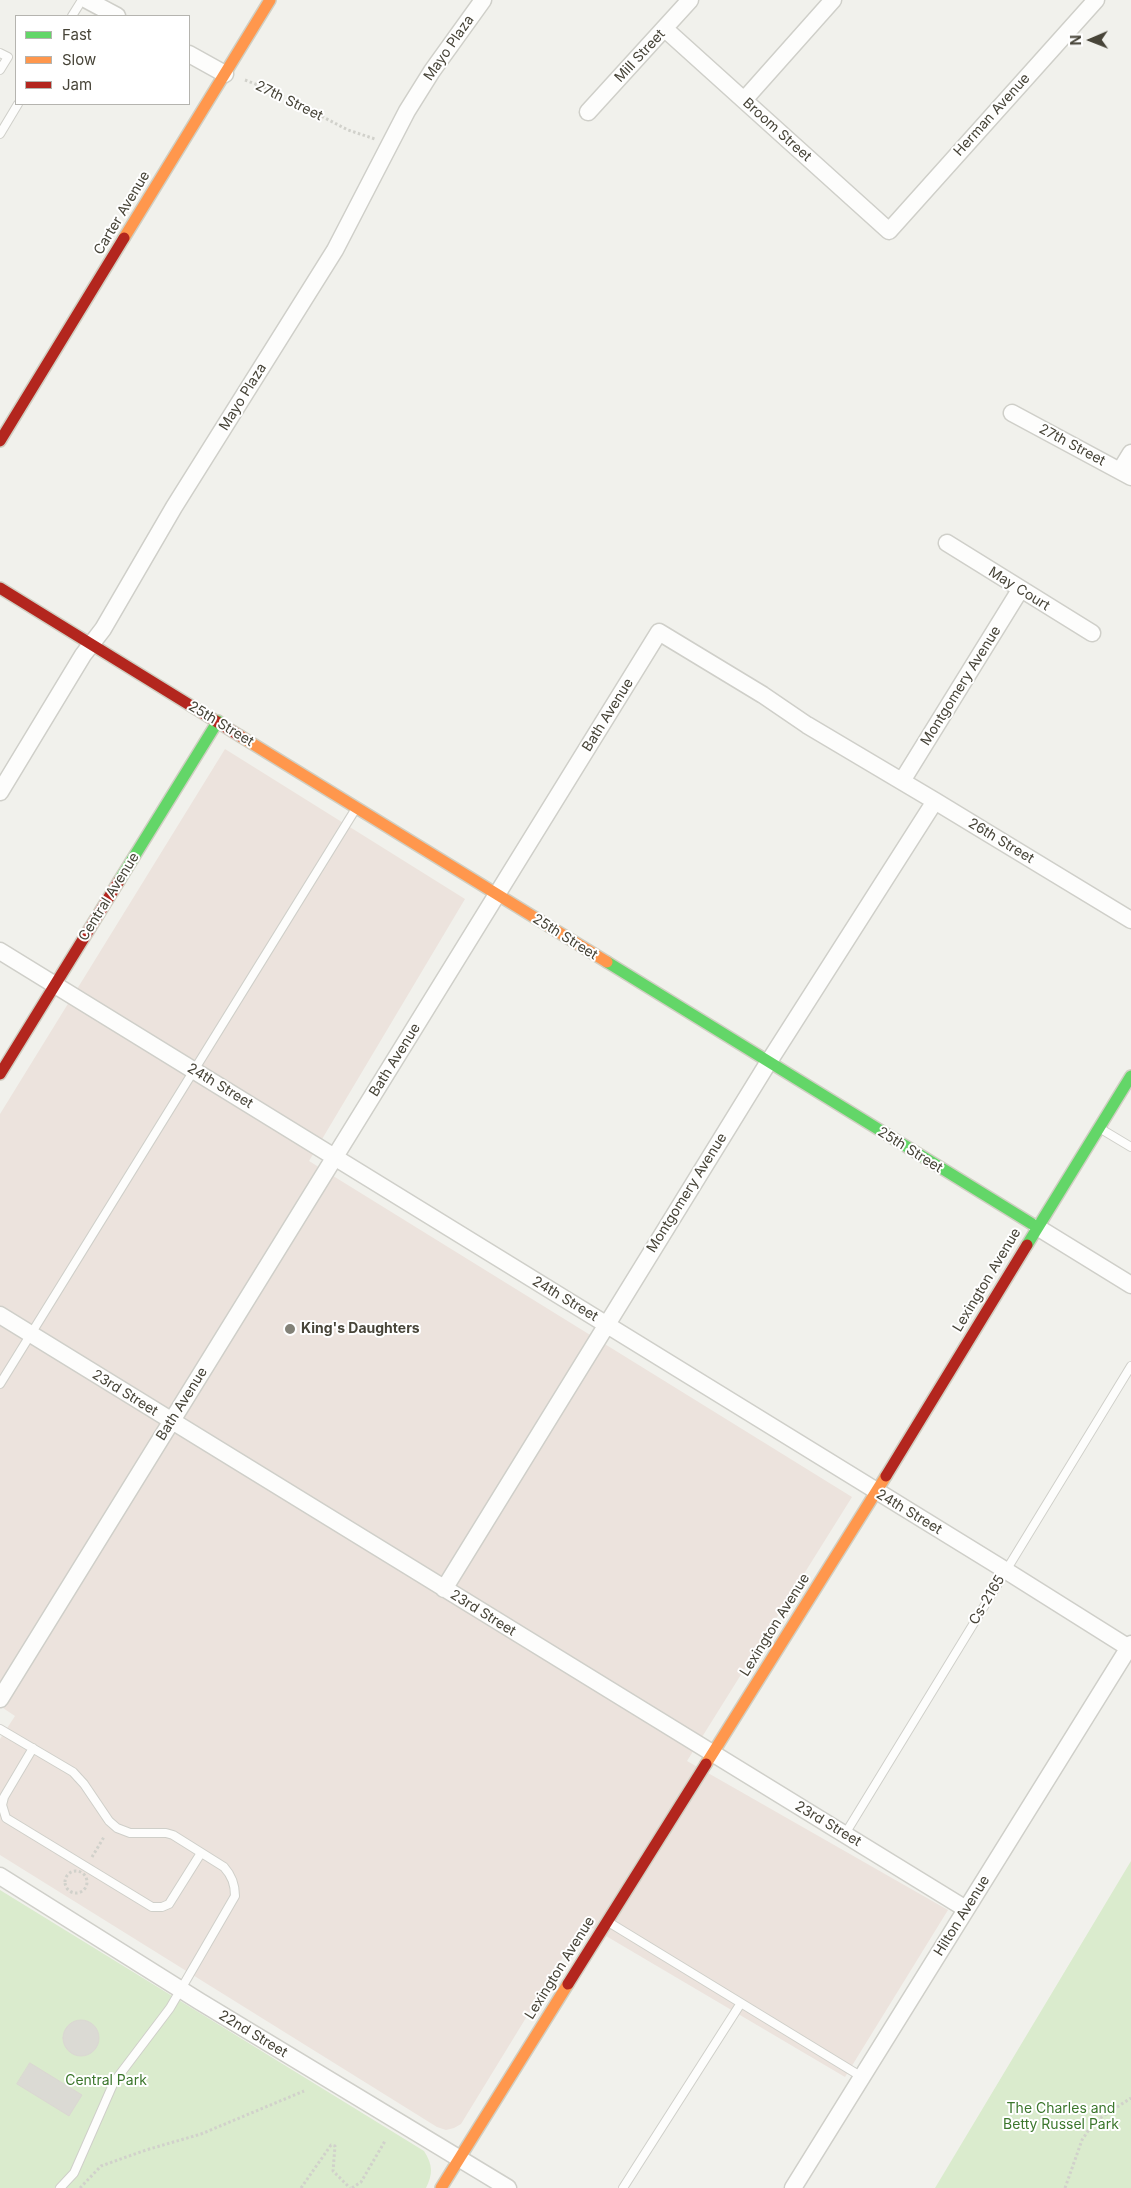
<!DOCTYPE html>
<html>
<head>
<meta charset="utf-8">
<style>
	body { margin:0 }
	#map { position:relative; width:1131px; height:2188px; overflow:hidden; background:#f1f1ec; font-family:Inter,sans-serif }
	canvas { display:block }
	.legend { position:absolute; left:15px; top:15px; width:175px; height:90px; box-sizing:border-box; background:#fff; border:1px solid #b5b4af; margin:0; padding:6px 9px; list-style:none; font-size:15px; color:#474438 }
	.legend li { display:flex; align-items:center; gap:10px; height:25px }
	.legend b { width:25px; border:1px solid #b5b4af }
	.north { position:absolute; left:1066px; top:15px; width:50px; height:50px; -webkit-text-stroke:4px #fff; paint-order:stroke; rotate:269deg; font-size:14px; font-weight:700; line-height:20px; text-align:center; color:#474438 }
	.north::after { content:''; display:block; margin:auto; width:18px; height:22px; background:#474438; clip-path:polygon(50% 0,100% 100%,50% 72%,0 100%) }
</style>
</head>
<body>
<div id="map">
<canvas width="1131" height="2188"></canvas>
<ul class="legend">
<li><b style="height:6px;background:#63d668"></b>Fast</li>
<li><b style="height:6px;background:#ff974d"></b>Slow</li>
<li><b style="height:6px;background:#b3261e"></b>Jam</li>
</ul>
<div class="north">N</div>
</div>
<script>
const c = document.querySelector('canvas').getContext('2d');
c.lineJoin = 'round';
function paint(path, color) {
  c.fillStyle = color;
  c.fill(path, 'evenodd');
}
function strokePath(path, color, width, dash) {
  c.strokeStyle = color;
  c.lineWidth = width;
  c.lineCap = dash ? 'butt' : 'round';
  c.setLineDash(dash || []);
  c.stroke(path);
}
function drawText(font, color, halo, rows, align = 'center') {
  c.font = font + ' Inter,sans-serif';
  c.lineWidth = 4;
  c.setLineDash([]);
  c.textBaseline = 'middle';
  c.strokeStyle = halo;
  c.fillStyle = color;
  for (const [text, x, y, turn = 0] of rows) {
    c.save();
    c.translate(x, y);
    c.rotate((+turn || 0) * Math.PI / 180);
    c.textAlign = isNaN(turn) ? turn : align;
    if (halo) c.strokeText(text, 0, 0);
    c.fillText(text, 0, 0);
    c.restore();
  }
}
paint(new Path2D(`
	M 225,749 L 465,899 L 309,1161 L 852,1497 L 687,1761 L 948,1910 L 845,2077 L 584,1923 L 461,2124 L 454,2128 L 446,2130 L 437,2127 L 0,1855 L 0,1739 L 15,1716 L 0,1706 L 0,1114 Z`), '#ece3dd');
paint(new Path2D(`
	M 1131,1861 L 1131,2188 L 935,2188 Z
	M 0,1890 L 424,2151 C 433,2165 433,2174 426,2188 L 0,2188 Z`), '#daebcd');
const building = new Path2D(`
	M63 2038a18 18 0 1 1 36 0a18 18 0 1 1-36 0Z
	M 30,2063 L 82,2095 L 69,2116 L 17,2084 Z`);
paint(building, '#dbdad4');
strokePath(building, '#dad8d2', 1);
const lane = new Path2D(`
	M 72,16 L 82,0
	M 0,53 L 8,57 L 0,70
	M 0,134 L 18,104
	M 1101,1129 L 1131,1147
	M 0,1384 L 355,810
	M 0,1729 L 73,1772 L 84,1784 L 109,1821 L 117,1828 L 130,1833 L 166,1833 L 173,1835 L 224,1867 C 232,1876 235,1884 235,1896 L 170,2008 L 114,2082 L 74,2173 L 60,2188
	M 33,1748 L 4,1797 L 2,1805 L 6,1818 L 152,1907 L 162,1907 L 169,1904 L 201,1853
	M 845,1834 L 1131,1366
	M 610,1923 L 862,2077
	M 623,2188 L 741,2003`);
const street = new Path2D(`
	M 87,0 L 117,16
	M 665,29 L 889,231 L 1096,0
	M 189,54 L 225,74
	M 744,100 L 833,0
	M 588,112 L 690,0
	M 1012,413 L 1131,477
	M 1120,471 L 1131,453
	M 947,543 L 1092,633
	M 902,781 L 1020,590
	M 0,792 L 83,655 L 103,629 L 174,507 L 335,250 L 407,111 L 432,71 L 483,0
	M 0,951 L 1005,1570 L 1129,1648
	M 1037,1227 L 1131,1285
	M 0,1315 L 966,1909
	M 444,1589 L 768,1063 L 935,801
	M 0,1699 L 659,632 L 763,695 L 807,725 L 935,801 L 1131,920
	M 0,1876 L 199,2001 L 508,2188
	M 793,2188 L 1131,1644`);
const fast = new Path2D(`
	M 119,881 L 218,721
	M 607,962 L 1037,1227
	M 1027,1245 L 1131,1076`);
const slow = new Path2D(`
	M 124,238 L 270,0
	M 240,736 L 607,962
	M 706,1764 L 886,1476
	M 441,2188 L 568,1984`);
const jam = new Path2D(`
	M 0,441 L 124,238
	M 0,588 L 240,736
	M 0,1074 L 119,881
	M 886,1476 L 1027,1245
	M 568,1984 L 706,1764`);
strokePath(lane, '#cfcfc9', 10);
strokePath(street, '#cfcfc9', 19);
strokePath(fast, '#d0cfc3', 14);
strokePath(slow, '#d0cfc3', 14);
strokePath(jam, '#d0cfc3', 14);
strokePath(new Path2D(`
	M 245,80 L 271,90 L 348,130 L 375,139
	M 92,1857 L 104,1837
	M65 1882a11 11 0 1 1 22 0a11 11 0 1 1-22 0Z
	M 80,2188 L 101,2166 L 146,2150 L 201,2134 L 304,2091
	M 301,2188 L 331,2145 L 335,2146 L 333,2171 L 350,2188
	M 352,2188 L 361,2182 L 385,2141
	M 1065,2188 L 1082,2140 L 1094,2122 L 1131,2098`), '#d1d1cb', 3, [2.5, 2.5]);
strokePath(lane, '#fdfdfc', 8);
strokePath(street, '#fdfdfc', 16);
strokePath(fast, '#63d668', 11);
strokePath(slow, '#ff974d', 11);
strokePath(jam, '#b3261e', 11);
for (const [x, y, r, color] of [
	[290,1329,6,"#828177"]
]) {
  const dot = new Path2D();
  dot.arc(x, y, r, 0, 2 * Math.PI);
  c.fillStyle = color;
  c.fill(dot);
  strokePath(dot, '#fff', 2);
}
drawText('14px', '#474438', '#fff', [
	["Mayo Plaza",449,48,-55],
	["Mill Street",640,56,-47],
	["27th Street",289,101,26],
	["Herman Avenue",992,115,-48],
	["Broom Street",777,130,42],
	["Carter Avenue",122,213,-59],
	["Mayo Plaza",243,397,-58],
	["27th Street",1072,445,28],
	["May Court",1019,589,32],
	["Montgomery Avenue",961,686,-58],
	["Bath Avenue",608,715,-58],
	["25th Street",221,724,31],
	["26th Street",1001,841,31],
	["Central Avenue",109,897,-58],
	["25th Street",565,937,32],
	["Bath Avenue",395,1060,-58],
	["24th Street",220,1086,31],
	["25th Street",910,1150,32],
	["Montgomery Avenue",687,1193,-58],
	["Lexington Avenue",987,1280,-59],
	["24th Street",565,1299,31],
	["23rd Street",125,1393,32],
	["Bath Avenue",182,1404,-58],
	["24th Street",909,1512,31],
	["Cs-2165",987,1600,-59],
	["23rd Street",483,1613,32],
	["Lexington Avenue",775,1625,-58],
	["23rd Street",828,1824,31],
	["Hilton Avenue",962,1916,-58],
	["Lexington Avenue",560,1968,-58],
	["22nd Street",253,2034,31]
]);
drawText('bold 14px', '#474438', '#fff', [
	["King's Daughters",301,1329]
], 'left');
drawText('14px', '#3c772d', '#fff', [
	["Central Park",106,2081],
	["The Charles and",1061,2109],
	["Betty Russel Park",1061,2125]
]);
</script>
</body>
</html>
